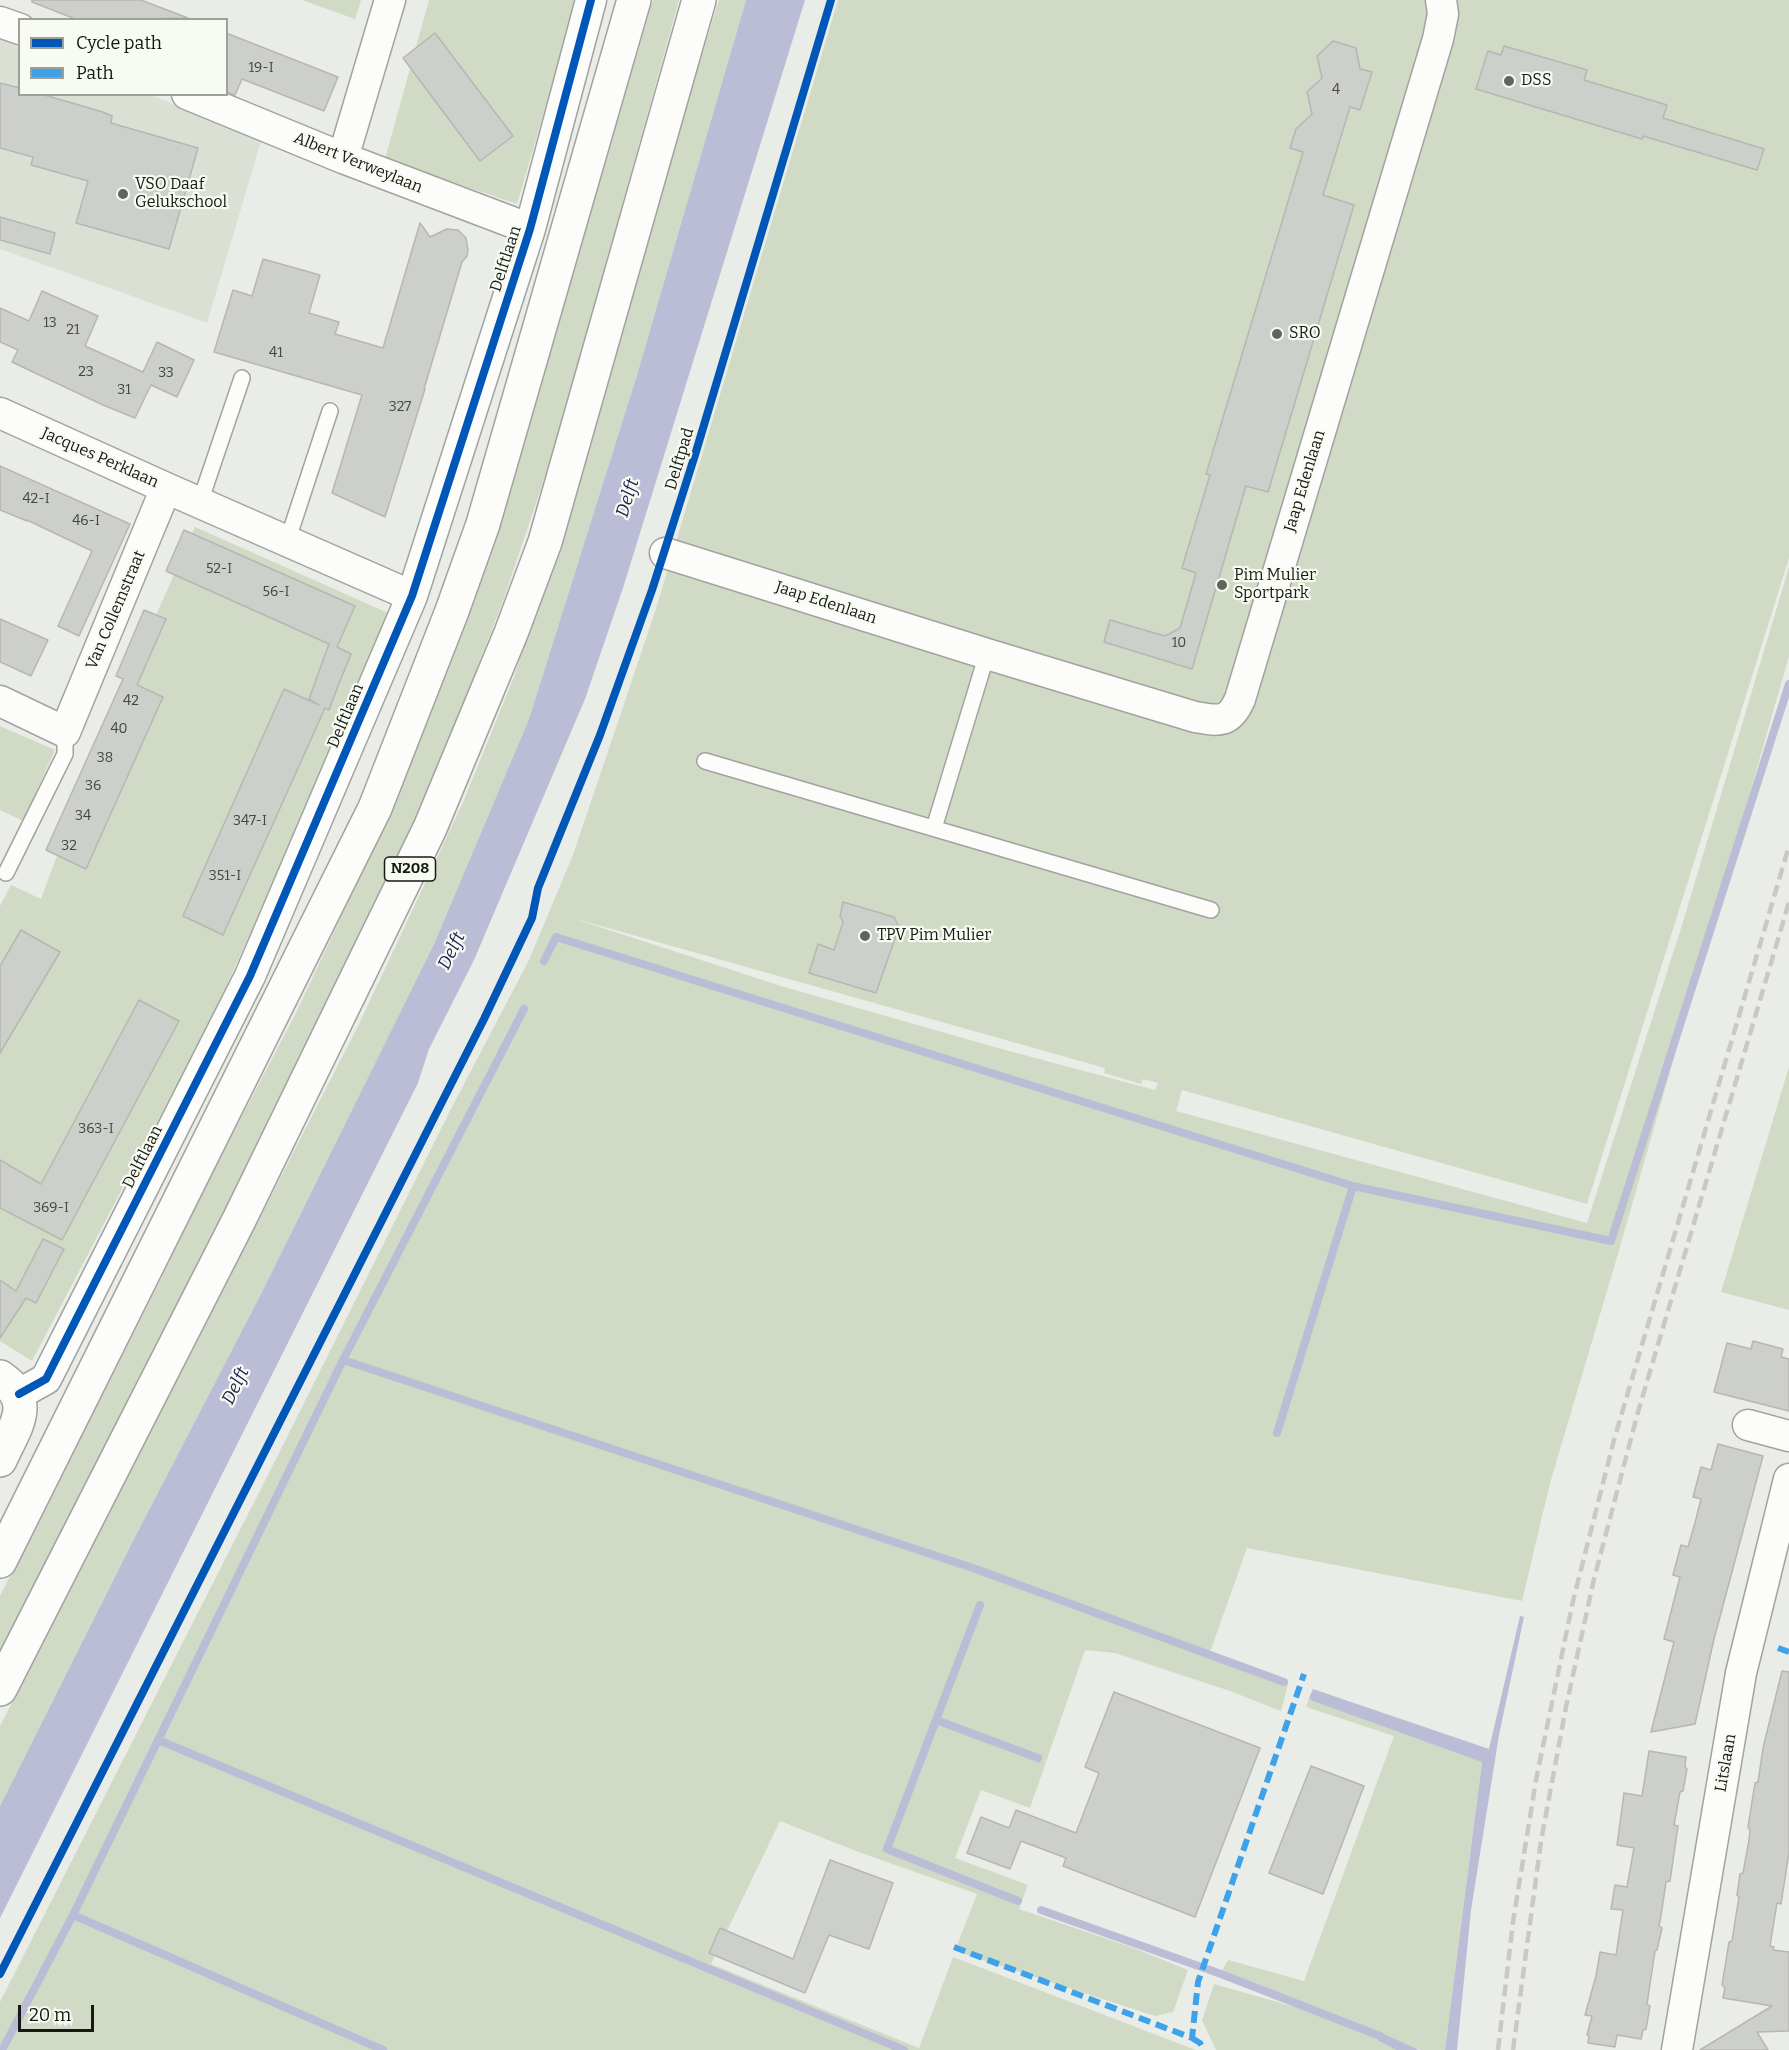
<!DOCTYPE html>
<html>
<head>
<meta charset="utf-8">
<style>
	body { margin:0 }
	#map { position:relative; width:1789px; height:2050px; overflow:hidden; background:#eaece7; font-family:Bitter,serif }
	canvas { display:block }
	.legend { position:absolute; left:18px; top:18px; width:210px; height:78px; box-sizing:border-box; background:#f7fbf2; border:2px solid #9da19a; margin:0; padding:8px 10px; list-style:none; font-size:18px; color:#171915 }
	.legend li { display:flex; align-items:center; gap:12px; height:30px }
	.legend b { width:30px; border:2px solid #9da19a }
	.scale { position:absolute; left:18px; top:2005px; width:76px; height:27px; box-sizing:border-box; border:3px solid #171915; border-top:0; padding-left:8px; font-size:18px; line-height:21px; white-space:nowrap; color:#171915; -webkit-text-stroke:4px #f7fbf2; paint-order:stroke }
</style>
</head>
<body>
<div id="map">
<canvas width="1789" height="2050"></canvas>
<ul class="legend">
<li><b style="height:8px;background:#0057b8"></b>Cycle path</li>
<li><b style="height:8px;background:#3da2ea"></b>Path</li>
</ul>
<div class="scale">20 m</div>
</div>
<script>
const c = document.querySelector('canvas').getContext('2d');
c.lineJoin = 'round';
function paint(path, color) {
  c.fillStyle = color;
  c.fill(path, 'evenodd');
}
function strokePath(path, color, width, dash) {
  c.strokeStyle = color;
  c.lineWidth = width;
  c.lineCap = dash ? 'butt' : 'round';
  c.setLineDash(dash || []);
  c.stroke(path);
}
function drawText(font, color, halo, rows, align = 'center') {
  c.font = font + ' Bitter,serif';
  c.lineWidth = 4.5;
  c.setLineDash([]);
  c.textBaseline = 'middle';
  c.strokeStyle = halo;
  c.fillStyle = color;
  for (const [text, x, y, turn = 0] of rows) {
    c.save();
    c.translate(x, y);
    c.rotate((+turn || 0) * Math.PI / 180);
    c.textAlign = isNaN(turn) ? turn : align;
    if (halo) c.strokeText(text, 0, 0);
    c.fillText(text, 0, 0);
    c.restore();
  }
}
paint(new Path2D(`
	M 0,36 L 19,44 L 20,94 L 150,95 L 262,138 L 207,323 L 0,249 Z`), '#dbe0d5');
paint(new Path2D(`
	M 302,0 L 361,0 L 355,19 Z
	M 429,0 L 577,0 L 517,204 L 385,159 Z
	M 653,0 L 679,0 L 556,444 L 504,598 L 449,741 L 375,910 L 323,1018 L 0,1654 L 0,1596 L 161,1279 L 198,1200 L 295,1015 L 348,902 L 451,663 L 514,472 Z
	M 719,0 L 746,0 L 637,375 L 529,719 L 434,944 L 260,1296 L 136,1535 L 0,1806 L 0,1726 L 360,1022 L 464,800 L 514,677 L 550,567 L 673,149 Z
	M 838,0 L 1789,0 L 1789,558 L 1587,1204 L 1182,1090 L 1176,1111 L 1587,1223 L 1683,922 L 1789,567 L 1789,656 L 1615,1264 L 1550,1483 L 1522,1601 L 1247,1548 L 1209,1655 L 1230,1664 L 1288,1684 L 1281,1711 L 1230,1691 L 1115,1653 L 1085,1650 L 1030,1808 L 981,1790 L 955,1858 L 1028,1885 L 1019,1909 L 1131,1947 L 1188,1970 L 1173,2012 L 1155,2016 L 955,1951 L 977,1894 L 856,1851 L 780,1821 L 711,1964 L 919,2048 L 953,1957 L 1196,2050 L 0,2050 L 0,2002 L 273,1465 L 452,1107 L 529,960 L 573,855 L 655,612 ZM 569,917 L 1105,1068 L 1104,1073 L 1141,1084 L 1143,1079 L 1158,1083 L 1155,1090 L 998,1048 L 781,986 Z
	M 195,527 L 397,617 L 208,1025 L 32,1361 L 0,1341 L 0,906 L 11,885 L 41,899 L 55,861 L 97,771 L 90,765 Z
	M 0,726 L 55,750 L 23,821 L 0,810 Z
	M 1789,1067 L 1789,1310 L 1721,1292 Z
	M 1309,1698 L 1482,1761 L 1445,2050 L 1422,2050 L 1378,2040 L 1396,2050 L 1216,2050 L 1202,2020 L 1214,1984 L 1372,2029 L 1222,1971 L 1228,1960 L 1304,1981 L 1394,1736 L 1306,1707 Z`), '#d1dac4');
paint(new Path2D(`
	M 746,0 L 805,0 L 623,588 L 585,699 L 474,960 L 429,1049 L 418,1083 L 0,1918 L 0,1806 L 136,1535 L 260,1296 L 434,944 L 529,719 L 637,375 Z
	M 1520,1616 L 1524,1617 L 1499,1735 L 1471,1910 L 1457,2050 L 1445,2050 L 1482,1762 L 1313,1701 L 1309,1698 L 1313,1689 L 1489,1749 Z
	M 1382,2033 L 1419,2050 L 1396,2050 L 1377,2040 Z`), '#bbbdd6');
strokePath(new Path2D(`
	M 544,961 L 556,937 L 1353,1186 L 1277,1433
	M 1353,1186 L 1611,1241 L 1789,684
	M 343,1360 L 973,1568 L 1284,1682
	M 980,1605 L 936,1720 L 1038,1758
	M 936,1720 L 887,1849 L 1018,1901
	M 158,1740 L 904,2050
	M 1041,1910 L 1221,1974 L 1380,2036
	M 73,1915 L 383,2050
	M 2,2050 L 73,1915 L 343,1360 L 524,1009`), '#bbbdd6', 8);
const building = new Path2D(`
	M 32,0 L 141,0 L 188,18 L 78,20 L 32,2 Z
	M 226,33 L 338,77 L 324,111 L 242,79 L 235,95 L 226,92 Z
	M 435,33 L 513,136 L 480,161 L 403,58 Z
	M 1333,41 L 1356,48 L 1360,69 L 1372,72 L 1360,110 L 1350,107 L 1323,195 L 1354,205 L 1268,492 L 1246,486 L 1192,669 L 1104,642 L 1110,620 L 1165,636 L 1180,628 L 1196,573 L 1182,568 L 1210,475 L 1206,474 L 1303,152 L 1290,148 L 1296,129 L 1312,114 L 1307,92 L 1322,78 L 1317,56 Z
	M 1504,46 L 1587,70 L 1584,80 L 1667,105 L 1663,118 L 1764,149 L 1757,170 L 1643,136 L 1642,139 L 1476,89 L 1488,51 L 1501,55 Z
	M 0,83 L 20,88 L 20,94 L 41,94 L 103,112 L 112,116 L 111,123 L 198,148 L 169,249 L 76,223 L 88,181 L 31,165 L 33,157 L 0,148 Z
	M 0,217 L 55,233 L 50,254 L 0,240 Z
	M 420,223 L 430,237 L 447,229 L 458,230 L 466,238 L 468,250 L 467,256 L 462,262 L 424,389 L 425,389 L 385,517 L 332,493 L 362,395 L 214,352 L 233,290 L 252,296 L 263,259 L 320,275 L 309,313 L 339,322 L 335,334 L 383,348 Z
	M 42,291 L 98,316 L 85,346 L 143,372 L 157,342 L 194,360 L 177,397 L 151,385 L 135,418 L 103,405 L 12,362 L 18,350 L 0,342 L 0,308 L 29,321 Z
	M 0,466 L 130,524 L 79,636 L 58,626 L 92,551 L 27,520 L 27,521 L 0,510 Z
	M 184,530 L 355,606 L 337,647 L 351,654 L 338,686 L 329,710 L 325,708 L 223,935 L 183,916 L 284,689 L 319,705 L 309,699 L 329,644 L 166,571 Z
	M 144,610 L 166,619 L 137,685 L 163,697 L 86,869 L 46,850 L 123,679 L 116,676 Z
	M 0,619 L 48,640 L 31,676 L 0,662 Z
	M 843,902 L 894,917 L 899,927 L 876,993 L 809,973 L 818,944 L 834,950 L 843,922 L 840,916 Z
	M 21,930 L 60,952 L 0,1053 L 0,966 Z
	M 139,1000 L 179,1021 L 62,1240 L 0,1208 L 0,1160 L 41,1184 Z
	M 43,1239 L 64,1249 L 36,1303 L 26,1298 L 0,1338 L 0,1280 L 16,1291 Z
	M 1753,1341 L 1783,1349 L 1781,1357 L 1789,1359 L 1789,1411 L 1714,1392 L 1727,1343 L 1751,1349 Z
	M 1718,1444 L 1763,1456 L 1714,1639 L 1695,1724 L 1651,1732 L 1674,1642 L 1664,1639 L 1680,1577 L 1673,1575 L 1681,1545 L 1688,1547 L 1695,1523 L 1701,1499 L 1693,1497 L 1701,1467 L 1711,1470 Z
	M 1782,1671 L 1789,1672 L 1789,1852 L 1781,1904 L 1777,1903 L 1770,1946 L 1774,1947 L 1773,1950 L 1789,1952 L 1789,2031 L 1757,2032 L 1768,2050 L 1700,2050 L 1772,2006 L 1723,1998 L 1725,1988 L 1722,1985 L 1729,1942 L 1732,1941 L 1736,1915 L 1739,1897 L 1737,1895 L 1740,1874 L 1743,1873 L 1749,1840 L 1750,1830 L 1748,1827 L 1755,1783 L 1758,1782 L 1763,1748 Z
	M 1114,1692 L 1260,1748 L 1195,1917 L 1063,1866 L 1066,1858 L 1021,1841 L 1010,1869 L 967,1853 L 981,1817 L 1009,1828 L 1016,1810 L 1076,1833 L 1099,1773 L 1085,1767 Z
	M 1649,1751 L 1686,1757 L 1685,1767 L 1687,1769 L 1683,1791 L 1680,1792 L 1674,1825 L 1678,1826 L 1670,1881 L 1666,1882 L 1661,1916 L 1659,1926 L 1662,1928 L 1657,1950 L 1655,1951 L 1647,2004 L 1650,2006 L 1646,2029 L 1643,2030 L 1641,2039 L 1617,2035 L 1615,2047 L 1588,2043 L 1589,2035 L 1587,2035 L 1592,2016 L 1585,2015 L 1596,1976 L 1600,1952 L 1616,1955 L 1623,1910 L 1611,1909 L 1615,1885 L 1627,1887 L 1634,1848 L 1617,1845 L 1624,1793 L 1642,1796 Z
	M 1311,1766 L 1364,1786 L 1323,1894 L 1269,1873 Z
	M 830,1860 L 893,1883 L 869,1949 L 829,1935 L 805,1993 L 709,1953 L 720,1928 L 793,1959 Z`);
paint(building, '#cdcfcb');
strokePath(building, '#b6b7b4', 1.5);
const lane = new Path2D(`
	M 200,502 L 242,378
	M 287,542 L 330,411
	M 705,761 L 1211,910
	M 934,828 L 987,654
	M 6,873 L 65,754 L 65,732`);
const street = new Path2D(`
	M 0,22 L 20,29
	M 187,94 L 343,158 L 530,229
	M 343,158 L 390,0
	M 0,413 L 166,488 L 412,596
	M 665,553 L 987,654 L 1195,717 C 1219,721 1229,724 1240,699 L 1438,39 L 1443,14 L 1441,0
	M 0,701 L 65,732 L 166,488
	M 19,1394 L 46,1379 L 250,976 L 412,596 L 530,229 L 591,0
	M 1748,1425 L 1789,1436
	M 1677,2050 L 1741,1673 L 1789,1479`);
const secondary = new Path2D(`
	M 0,1377 C 37,1402 14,1428 0,1460`);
const primary = new Path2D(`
	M 0,1561 L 375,808 L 452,611 L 483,524 L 634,0
	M 0,1689 L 239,1220 L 430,828 L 511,633 L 545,542 L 699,0`);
strokePath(lane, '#a1a3a0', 18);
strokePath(street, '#a1a3a0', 33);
strokePath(secondary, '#a1a3a0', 36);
strokePath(primary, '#a1a3a0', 36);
strokePath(lane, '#fcfcfb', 15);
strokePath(street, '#fcfcfb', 30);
strokePath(secondary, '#fcfcfb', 33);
strokePath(primary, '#fcfcfb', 33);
strokePath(new Path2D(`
	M 1498,2050 L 1513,1922 L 1536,1780 L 1573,1601 L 1614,1440 L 1789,846
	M 1513,2050 L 1541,1841 L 1566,1707 L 1594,1579 L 1638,1412 L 1789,902`), '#c8c8c8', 4.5, [12, 6]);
strokePath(new Path2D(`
	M 1778,1648 L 1789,1652
	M 954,1947 L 1192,2038 L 1198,1982 L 1304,1674
	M 1192,2038 L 1200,2043 L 1204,2050`), '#3da2ea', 6, [12, 6]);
strokePath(new Path2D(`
	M 19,1394 L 46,1379 L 250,976 L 412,596 L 530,229 L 591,0
	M 0,1974 L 484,1019 L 532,918 L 538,888 L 600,735 L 652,590 L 695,455 L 831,0`), '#0057b8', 8);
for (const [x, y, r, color] of [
	[1509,81,6,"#61635e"],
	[123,194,6,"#61635e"],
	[1277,334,6,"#61635e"],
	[1222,585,6,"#61635e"],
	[865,936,6,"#61635e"]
]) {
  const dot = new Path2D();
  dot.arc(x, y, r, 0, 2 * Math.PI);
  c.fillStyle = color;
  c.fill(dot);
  strokePath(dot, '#f7fbf2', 2);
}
drawText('14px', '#444642', null, [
	["19-I",261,68],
	["4",1336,90],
	["13",50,323],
	["21",73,330],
	["41",276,353],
	["23",86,372],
	["33",166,373],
	["31",124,390],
	["327",400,407],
	["42-I",36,499],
	["46-I",86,521],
	["52-I",219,569],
	["56-I",276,592],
	["10",1179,643],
	["42",131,701],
	["40",119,729],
	["38",105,758],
	["36",93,786],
	["34",83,816],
	["347-I",250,821],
	["32",69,846],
	["351-I",225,876],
	["363-I",96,1129],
	["369-I",51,1208]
]);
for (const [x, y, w] of [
	[410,869,51]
]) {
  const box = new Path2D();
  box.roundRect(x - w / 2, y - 12, w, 24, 4.5);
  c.fillStyle = '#f7fbf2';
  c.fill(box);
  strokePath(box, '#171915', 1.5);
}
drawText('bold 15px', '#171915', null, [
	["N208",410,869]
]);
drawText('16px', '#171915', '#f7fbf2', [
	["DSS",1521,81],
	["VSO Daaf",135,185],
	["Gelukschool",135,203],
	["SRO",1289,334],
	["Pim Mulier",1234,576],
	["Sportpark",1234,594],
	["TPV Pim Mulier",877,936]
], 'left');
drawText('16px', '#171915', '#f7fbf2', [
	["Albert Verweylaan",358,163,22],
	["Delftlaan",506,259,-72],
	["Jacques Perklaan",100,458,24],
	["Delftpad",680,459,-73],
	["Jaap Edenlaan",1305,481,-73],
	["Jaap Edenlaan",826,603,18],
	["Van Collemstraat",116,610,-67],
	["Delftlaan",346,716,-67],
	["Delftlaan",143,1157,-63],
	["Litslaan",1726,1763,-80]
]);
drawText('italic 18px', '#242151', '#f7fbf2', [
	["Delft",628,498,-73],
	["Delft",452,951,-64],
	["Delft",236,1386,-64]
]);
</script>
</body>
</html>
